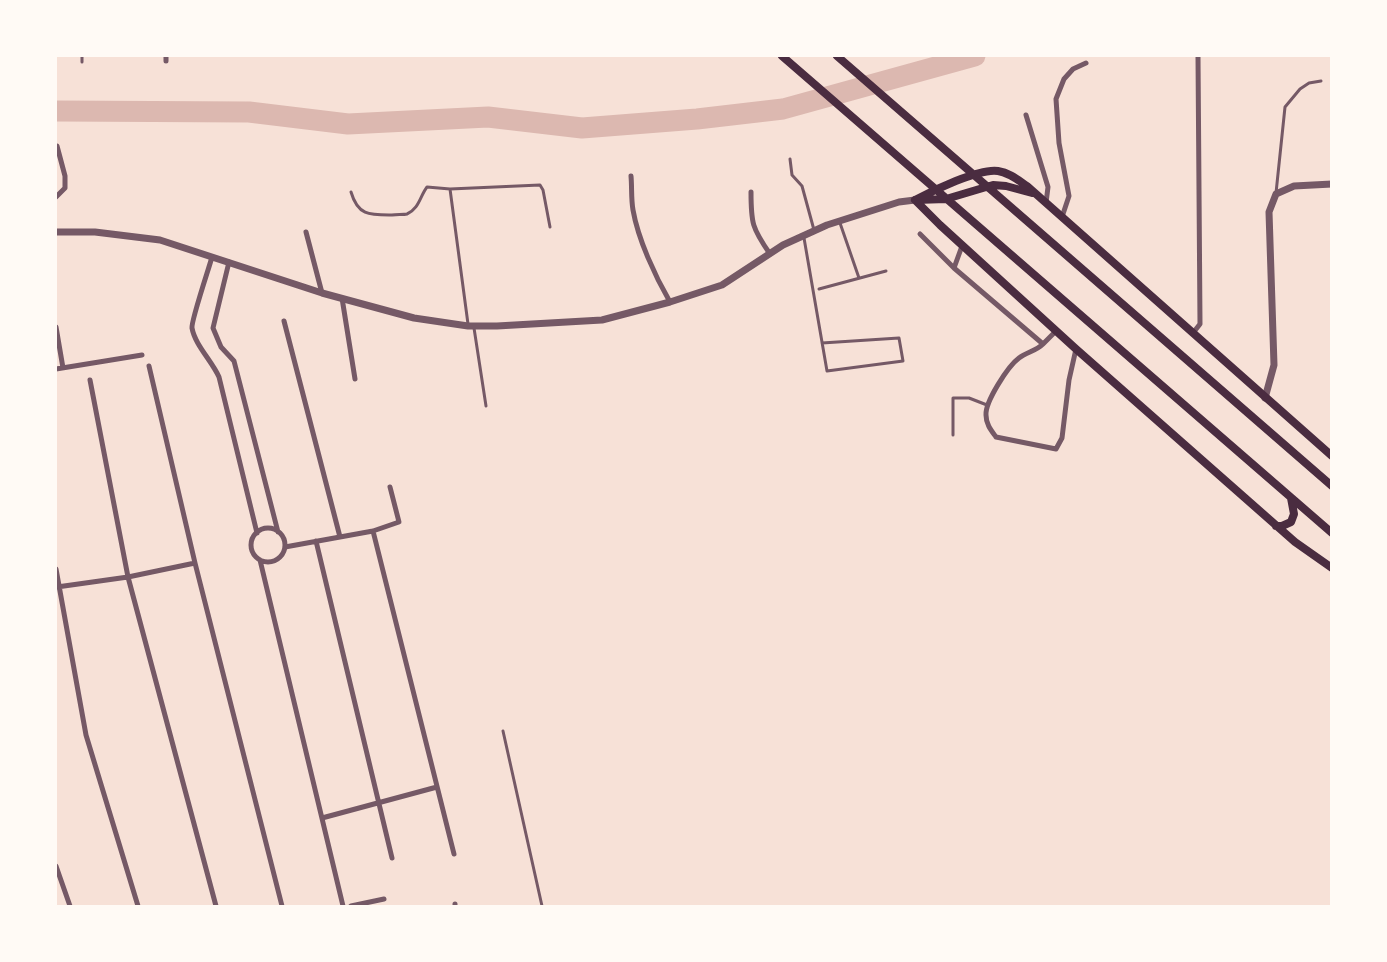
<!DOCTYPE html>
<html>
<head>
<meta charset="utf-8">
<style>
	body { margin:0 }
	#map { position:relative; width:1387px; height:962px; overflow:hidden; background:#f7e1d7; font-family:Karla,sans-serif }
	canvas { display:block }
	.frame { position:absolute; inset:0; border:57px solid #fffaf5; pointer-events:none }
</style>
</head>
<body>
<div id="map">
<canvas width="1387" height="962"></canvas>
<div class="frame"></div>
</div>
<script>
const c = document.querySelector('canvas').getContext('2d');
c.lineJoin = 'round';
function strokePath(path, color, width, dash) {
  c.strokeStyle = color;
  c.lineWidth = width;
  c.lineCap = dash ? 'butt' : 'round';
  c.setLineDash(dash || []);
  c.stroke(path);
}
strokePath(new Path2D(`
	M 56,111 L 249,112 L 348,124 L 488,117 L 582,128 L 697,119 L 783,109 L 975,56`), '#dcb8b0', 21);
strokePath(new Path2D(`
	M 82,62 L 82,56
	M 790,159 L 792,175 L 802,186 L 814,230
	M 351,192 C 358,216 370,215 392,215 C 396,214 403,215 407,214 C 419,209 420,196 427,187 L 450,189
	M 1276,193 L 1285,107 L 1300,89 L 1309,83 L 1321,81
	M 840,223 L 859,278
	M 804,238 L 827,371 L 903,361 L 899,338 L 822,343
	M 819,289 L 886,271
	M 468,324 L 450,189 L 540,185 L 543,190 L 550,227
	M 474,328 L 486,406
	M 953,435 L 953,398 L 969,398 L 987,405
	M 1332,578 L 1332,621
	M 503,731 L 542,906`), '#755966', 3);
strokePath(new Path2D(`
	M 166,61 L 166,56
	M 1026,115 L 1048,187 L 1046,203
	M 631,176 C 632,187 631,199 633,210 C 638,239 655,276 670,302
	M 751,192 C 751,223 752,228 770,254
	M 56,197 L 65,188 L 65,176 L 57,146
	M 1062,217 L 1069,196 L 1059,143 L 1056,99 L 1064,79 L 1073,69 L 1086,63
	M 306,232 L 322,293
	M 920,234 L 954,268
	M 962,246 L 954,268 L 1043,344 L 1056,331
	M 212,257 C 209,268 191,321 192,328 C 195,345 212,361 219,377 L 257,533
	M 229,262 L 213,328 L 221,347 L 234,361 L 278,532
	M 342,298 L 355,379
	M 284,321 L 340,537
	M 56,327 L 63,368
	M 1193,333 L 1200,324 L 1198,56
	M 1043,344 C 1036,351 1027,352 1019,358 C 1008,366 985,402 986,415 C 986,424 991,430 996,437 L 1056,449 L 1062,438 L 1069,380 L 1076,349
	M 56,369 L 142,355
	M 90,380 L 128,577 L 216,906
	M251 545a17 17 0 1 1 34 0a17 17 0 1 1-34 0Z
	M 373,531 L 454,854
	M 316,541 L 392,858
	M 285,547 L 373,531 L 399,522 L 390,487
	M 260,560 L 343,906
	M 195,563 L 282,906
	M 56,569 L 86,735 L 138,906
	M 57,587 L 128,577 L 195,563 L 149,366
	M 322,818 L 437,787
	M 56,866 L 70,906
	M 455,904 L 455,906
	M 351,906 L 384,899`), '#755966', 5);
strokePath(new Path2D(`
	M 56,232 L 95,232 L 160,240 L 322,293 L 414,318 L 468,326 L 497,326 L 602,320 L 670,302 L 722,285 L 783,245 L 827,225 L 899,202 L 915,200
	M 1265,398 L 1274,365 L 1269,212 L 1276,194 L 1294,186 L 1332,184`), '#755966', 7);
strokePath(new Path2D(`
	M 782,56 L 1332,533
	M 837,56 L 1332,486
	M 915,200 L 940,225 L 1076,349 L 1295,542 L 1332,568
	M 915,200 C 932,191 979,168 998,171 C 1010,173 1018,180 1027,186 L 1332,456
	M 916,200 L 946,199 L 993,185 L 1006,186 L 1032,193
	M 1276,526 L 1282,526 L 1291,522 L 1294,514 L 1291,498`), '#4a2c40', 8);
</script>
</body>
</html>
